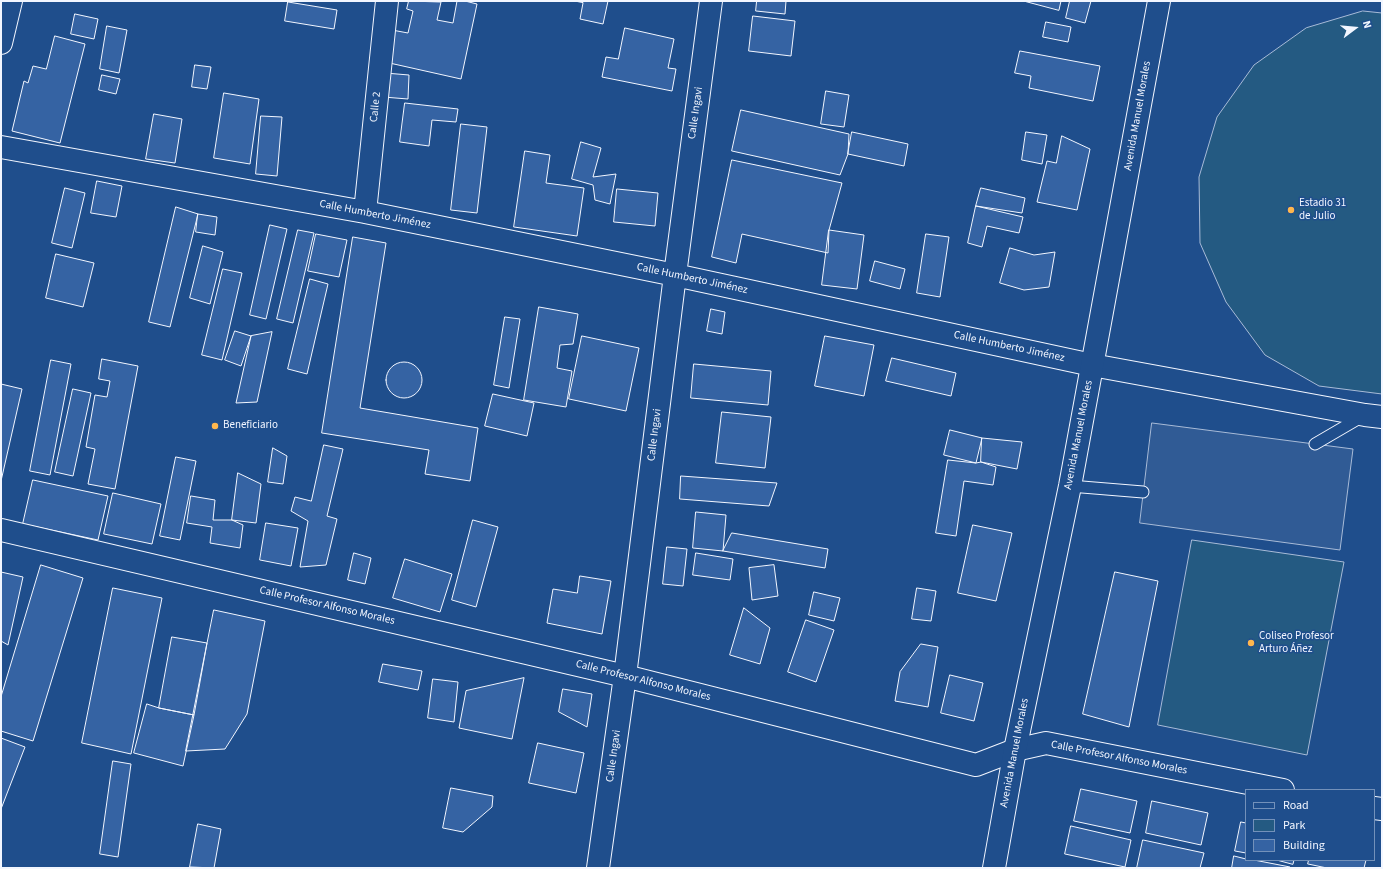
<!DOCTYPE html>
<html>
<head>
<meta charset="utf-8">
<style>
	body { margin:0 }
	#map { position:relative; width:1383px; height:869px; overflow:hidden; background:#1f4e8c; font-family:"Source Sans 3",sans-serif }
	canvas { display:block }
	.frame { position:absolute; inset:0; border:2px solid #f2f6ff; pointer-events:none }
	.legend { position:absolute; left:1245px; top:789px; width:130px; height:72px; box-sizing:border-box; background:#1f4e8c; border:1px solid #7391ba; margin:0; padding:5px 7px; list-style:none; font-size:12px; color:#f2f6ff }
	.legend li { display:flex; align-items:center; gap:8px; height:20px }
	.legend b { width:20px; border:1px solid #7391ba }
	.north { position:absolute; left:1335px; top:8px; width:40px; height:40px; -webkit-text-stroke:3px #1f4e8c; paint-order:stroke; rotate:74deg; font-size:11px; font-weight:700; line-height:16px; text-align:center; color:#f2f6ff }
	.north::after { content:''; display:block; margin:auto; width:14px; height:18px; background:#f2f6ff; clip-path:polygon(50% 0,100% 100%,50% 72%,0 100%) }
</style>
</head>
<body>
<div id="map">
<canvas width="1383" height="869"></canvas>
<div class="frame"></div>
<ul class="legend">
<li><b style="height:5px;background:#1f4e8c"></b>Road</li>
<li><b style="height:11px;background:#245a82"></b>Park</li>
<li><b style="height:11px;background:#3563a3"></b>Building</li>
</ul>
<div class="north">N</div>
</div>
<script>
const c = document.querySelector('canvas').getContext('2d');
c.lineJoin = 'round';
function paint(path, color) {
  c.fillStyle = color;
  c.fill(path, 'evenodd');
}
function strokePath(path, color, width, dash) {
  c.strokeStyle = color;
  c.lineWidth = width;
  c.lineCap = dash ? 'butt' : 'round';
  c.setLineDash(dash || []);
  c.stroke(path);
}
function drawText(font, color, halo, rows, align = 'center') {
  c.font = font + ' "Source Sans 3",sans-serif';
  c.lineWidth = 3;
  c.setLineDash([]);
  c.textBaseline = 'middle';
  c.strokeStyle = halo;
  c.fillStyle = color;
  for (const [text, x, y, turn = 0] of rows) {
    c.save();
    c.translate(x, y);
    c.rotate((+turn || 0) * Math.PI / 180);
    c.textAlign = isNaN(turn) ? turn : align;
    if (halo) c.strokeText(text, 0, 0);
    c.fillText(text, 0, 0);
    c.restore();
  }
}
const green = new Path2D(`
	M 1363,11 L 1382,13 L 1382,394 L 1319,386 L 1265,355 L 1226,302 L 1200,243 L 1199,177 L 1217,117 L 1254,65 L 1306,28 Z
	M 1192,540 L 1344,562 L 1307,755 L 1158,725 Z`);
paint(green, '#245a82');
strokePath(green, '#a8bbd7', 1);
const parking = new Path2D(`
	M 1152,423 L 1353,449 L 1340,550 L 1140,523 Z`);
paint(parking, '#305b95');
strokePath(parking, '#a8bbd7', 1);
const building = new Path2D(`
	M 409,1 L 441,2 L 437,20 L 453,23 L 457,1 L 465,1 L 477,4 L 461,79 L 385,62 L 392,30 L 408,33 L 413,11 L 407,9 Z
	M 575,1 L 608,1 L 603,24 L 580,19 L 583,3 Z
	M 757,1 L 786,1 L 785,14 L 756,11 Z
	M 1024,1 L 1061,1 L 1059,10 Z
	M 1070,1 L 1091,1 L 1085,23 L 1066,18 Z
	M 288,2 L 337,10 L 334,29 L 285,21 Z
	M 75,14 L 98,19 L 94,39 L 71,34 Z
	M 753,16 L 795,21 L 791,56 L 749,51 Z
	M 1046,22 L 1071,27 L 1068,42 L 1043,37 Z
	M 107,26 L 127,30 L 119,73 L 100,69 Z
	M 625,28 L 674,39 L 668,68 L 676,69 L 672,91 L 602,77 L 606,57 L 618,59 Z
	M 55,36 L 85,44 L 60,143 L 12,131 L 24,81 L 28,83 L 33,66 L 46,69 Z
	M 1020,51 L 1100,66 L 1093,101 L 1029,88 L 1031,76 L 1015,73 Z
	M 195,65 L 211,67 L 207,89 L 192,87 Z
	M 385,73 L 409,75 L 408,99 L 383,97 Z
	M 102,75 L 120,79 L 116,94 L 99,90 Z
	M 826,91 L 849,95 L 844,127 L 821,124 Z
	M 224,93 L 259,99 L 250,164 L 214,158 Z
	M 405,103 L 458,109 L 456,122 L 432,120 L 429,146 L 400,142 Z
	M 741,110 L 849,134 L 848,154 L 840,175 L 732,151 Z
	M 154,114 L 182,119 L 175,163 L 146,159 Z
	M 261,116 L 282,117 L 277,176 L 256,174 Z
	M 461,124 L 487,127 L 477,213 L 451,210 Z
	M 852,132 L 908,144 L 904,166 L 848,154 Z
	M 1026,132 L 1047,135 L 1042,164 L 1022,160 Z
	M 1062,136 L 1090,149 L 1077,210 L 1037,202 L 1047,161 L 1056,163 Z
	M 581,142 L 601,148 L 593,177 L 616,174 L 610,204 L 595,200 L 593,185 L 572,179 Z
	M 525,151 L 550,155 L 546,183 L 584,188 L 577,236 L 514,227 Z
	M 732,160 L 842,183 L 829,230 L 828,253 L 742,234 L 736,263 L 712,257 Z
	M 97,181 L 122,186 L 116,217 L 91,213 Z
	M 65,188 L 85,193 L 72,248 L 52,243 Z
	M 981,188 L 1025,198 L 1022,213 L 976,206 Z
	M 617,189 L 658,193 L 655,226 L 614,222 Z
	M 976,206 L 1023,217 L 1019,233 L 987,226 L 982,247 L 968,243 Z
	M 176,207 L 198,214 L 170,327 L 149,322 Z
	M 198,214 L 217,217 L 215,235 L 196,232 Z
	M 270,225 L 287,229 L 266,319 L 250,315 Z
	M 298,230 L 314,233 L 293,323 L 277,319 Z
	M 829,230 L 864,235 L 857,289 L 822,285 Z
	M 316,234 L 347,240 L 339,277 L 308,271 Z
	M 926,234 L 949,237 L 940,297 L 917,293 Z
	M 353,237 L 386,243 L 360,408 L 478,428 L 470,481 L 425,474 L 429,450 L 322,433 Z
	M 203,246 L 223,252 L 210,304 L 190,298 Z
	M 1010,248 L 1034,255 L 1055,252 L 1049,287 L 1024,290 L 1000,283 Z
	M 56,254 L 94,263 L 83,307 L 46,298 Z
	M 875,261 L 905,269 L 900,289 L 870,281 Z
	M 223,269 L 242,273 L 222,360 L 202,355 Z
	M 310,279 L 328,284 L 307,374 L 288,369 Z
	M 539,307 L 578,314 L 573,344 L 560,345 L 557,368 L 572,371 L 566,407 L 524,400 Z
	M 711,309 L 725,312 L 722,334 L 707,331 Z
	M 505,317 L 520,319 L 509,388 L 494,385 Z
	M 235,331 L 251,336 L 241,366 L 225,360 Z
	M 272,332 L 257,402 L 236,403 L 251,336 Z
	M 582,336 L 639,348 L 626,411 L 569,399 Z
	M 825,336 L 874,345 L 864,396 L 815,386 Z
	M 892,358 L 956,373 L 951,396 L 886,381 Z
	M 102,359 L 138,366 L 115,489 L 88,484 L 95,449 L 86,447 L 95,395 L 107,397 L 110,381 L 99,379 Z
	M 51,360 L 71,364 L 50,475 L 30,471 Z
	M386 380a18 18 0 1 1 36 0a18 18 0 1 1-36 0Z
	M 694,364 L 771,371 L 768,405 L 691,398 Z
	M 1,384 L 22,389 L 1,481 Z
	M 73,389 L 91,393 L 73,476 L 55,472 Z
	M 493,394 L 534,403 L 527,436 L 485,426 Z
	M 722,412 L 771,417 L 765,468 L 716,463 Z
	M 950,430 L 982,438 L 976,463 L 944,455 Z
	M 982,438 L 1022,442 L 1017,469 L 981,462 Z
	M 324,445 L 343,449 L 327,516 L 337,519 L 326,565 L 300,567 L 308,521 L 291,511 L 295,497 L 311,501 Z
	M 273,448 L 287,456 L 283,484 L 268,482 Z
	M 176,457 L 196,461 L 180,540 L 160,536 Z
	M 948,460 L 976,463 L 981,462 L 996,467 L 993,485 L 964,481 L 956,536 L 936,533 Z
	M 238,473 L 261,484 L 256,523 L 232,520 Z
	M 681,476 L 777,483 L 769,506 L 680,499 Z
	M 33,480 L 108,496 L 98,540 L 23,524 Z
	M 113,493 L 161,504 L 152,544 L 104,534 Z
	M 191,496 L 215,500 L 213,520 L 232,520 L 243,525 L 240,548 L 210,543 L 212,527 L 187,523 Z
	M 696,512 L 726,515 L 723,551 L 693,548 Z
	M 473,520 L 498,527 L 476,607 L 452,600 Z
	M 266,523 L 298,528 L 291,566 L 260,560 Z
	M 973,525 L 1012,533 L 996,601 L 958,593 Z
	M 732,533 L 828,549 L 825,568 L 723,551 Z
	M 667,547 L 687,549 L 683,586 L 663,584 Z
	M 354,553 L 371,558 L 365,584 L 348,580 Z
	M 696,553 L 733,559 L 730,580 L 693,575 Z
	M 405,559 L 452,574 L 440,612 L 393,598 Z
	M 41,565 L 83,578 L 33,741 L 1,731 L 1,697 Z
	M 774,565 L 778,596 L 752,600 L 749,568 Z
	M 1,572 L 23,577 L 8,645 L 1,641 Z
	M 1115,572 L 1158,581 L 1129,727 L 1083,714 Z
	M 580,576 L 611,581 L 602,634 L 547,623 L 553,589 L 577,593 Z
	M 113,588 L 162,598 L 131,754 L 82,743 Z
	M 917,588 L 936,591 L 931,621 L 912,619 Z
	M 814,592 L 840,598 L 834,621 L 809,615 Z
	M 744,608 L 770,628 L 760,664 L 730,655 Z
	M 214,610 L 265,621 L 247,714 L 225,749 L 186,751 Z
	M 806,620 L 834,630 L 816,682 L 788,672 Z
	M 172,637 L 207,643 L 194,715 L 159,708 Z
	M 921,644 L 938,647 L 928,707 L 895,701 L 900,672 Z
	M 383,664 L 422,671 L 418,690 L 379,682 Z
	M 950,675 L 983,683 L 974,721 L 941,713 Z
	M 524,678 L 512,739 L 459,728 L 466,691 Z
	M 433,679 L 458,682 L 454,722 L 428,718 Z
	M 563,689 L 592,694 L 587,727 L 559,712 Z
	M 147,704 L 159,708 L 194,715 L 183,766 L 134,753 Z
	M 1,738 L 25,747 L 1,809 Z
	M 538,743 L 584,753 L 576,793 L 529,783 Z
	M 113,761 L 131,764 L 118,857 L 100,854 Z
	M 451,788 L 493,796 L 492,807 L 463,832 L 443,828 Z
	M 1081,789 L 1137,801 L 1130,833 L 1074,821 Z
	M 1152,801 L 1208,813 L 1201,845 L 1146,833 Z
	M 1241,822 L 1246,823 L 1246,853 L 1235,851 Z
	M 198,824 L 221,829 L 214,868 L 190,867 Z
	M 1071,826 L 1131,840 L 1125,867 L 1065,854 Z
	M 1143,840 L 1204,853 L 1200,868 L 1137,868 Z
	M 1234,856 L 1246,859 L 1246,860 L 1254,860 L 1290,867 L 1290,868 L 1232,868 Z
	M 1277,860 L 1294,860 L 1293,864 Z
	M 1309,860 L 1366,860 L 1364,868 L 1327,868 L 1308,864 Z`);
paint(building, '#3563a3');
strokePath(building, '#f2f6ff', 1);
const service = new Path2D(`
	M 1315,444 L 1363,416
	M 1070,486 L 1143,492`);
const minor = new Path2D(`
	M 1,43 L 11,1
	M 1,147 L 365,212 L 675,275 L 1092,365 L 1365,415 L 1382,417
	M 365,212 L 387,1
	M 1,530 L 625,676 L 976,765 L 1015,750 L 1046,743 L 1283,790
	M 1374,808 L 1382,809
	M 598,868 L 625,676 L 675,275 L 711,1`);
const tertiary = new Path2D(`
	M 994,868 L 1015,750 L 1070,486 L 1159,1`);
strokePath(service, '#f2f6ff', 13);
strokePath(minor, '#f2f6ff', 24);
strokePath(tertiary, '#f2f6ff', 24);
strokePath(service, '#1f4e8c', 11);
strokePath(minor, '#1f4e8c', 22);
strokePath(tertiary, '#1f4e8c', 22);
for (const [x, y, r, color] of [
	[1291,210,4,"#ffb74d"],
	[215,426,4,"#ffb74d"],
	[1251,643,4,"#ffb74d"]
]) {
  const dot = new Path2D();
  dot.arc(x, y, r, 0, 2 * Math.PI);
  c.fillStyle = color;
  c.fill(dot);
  strokePath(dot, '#1f4e8c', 1.5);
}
drawText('11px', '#f2f6ff', '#1f4e8c', [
	["Calle 2",376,107,-84],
	["Calle Ingavi",696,113,-82],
	["Avenida Manuel Morales",1138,116,-80],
	["Calle Humberto Jiménez",375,215,11],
	["Calle Humberto Jiménez",692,279,12],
	["Calle Humberto Jiménez",1009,347,12],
	["Calle Ingavi",655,435,-83],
	["Avenida Manuel Morales",1079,435,-79],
	["Calle Profesor Alfonso Morales",327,606,13],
	["Calle Profesor Alfonso Morales",643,681,14],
	["Avenida Manuel Morales",1015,753,-79],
	["Calle Ingavi",614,756,-82],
	["Calle Profesor Alfonso Morales",1119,758,11]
]);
drawText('11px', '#f2f6ff', '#1f4e8c', [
	["Estadio 31",1299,204],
	["de Julio",1299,217],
	["Beneficiario",223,426],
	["Coliseo Profesor",1259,637],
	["Arturo Áñez",1259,650]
], 'left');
</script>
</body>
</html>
